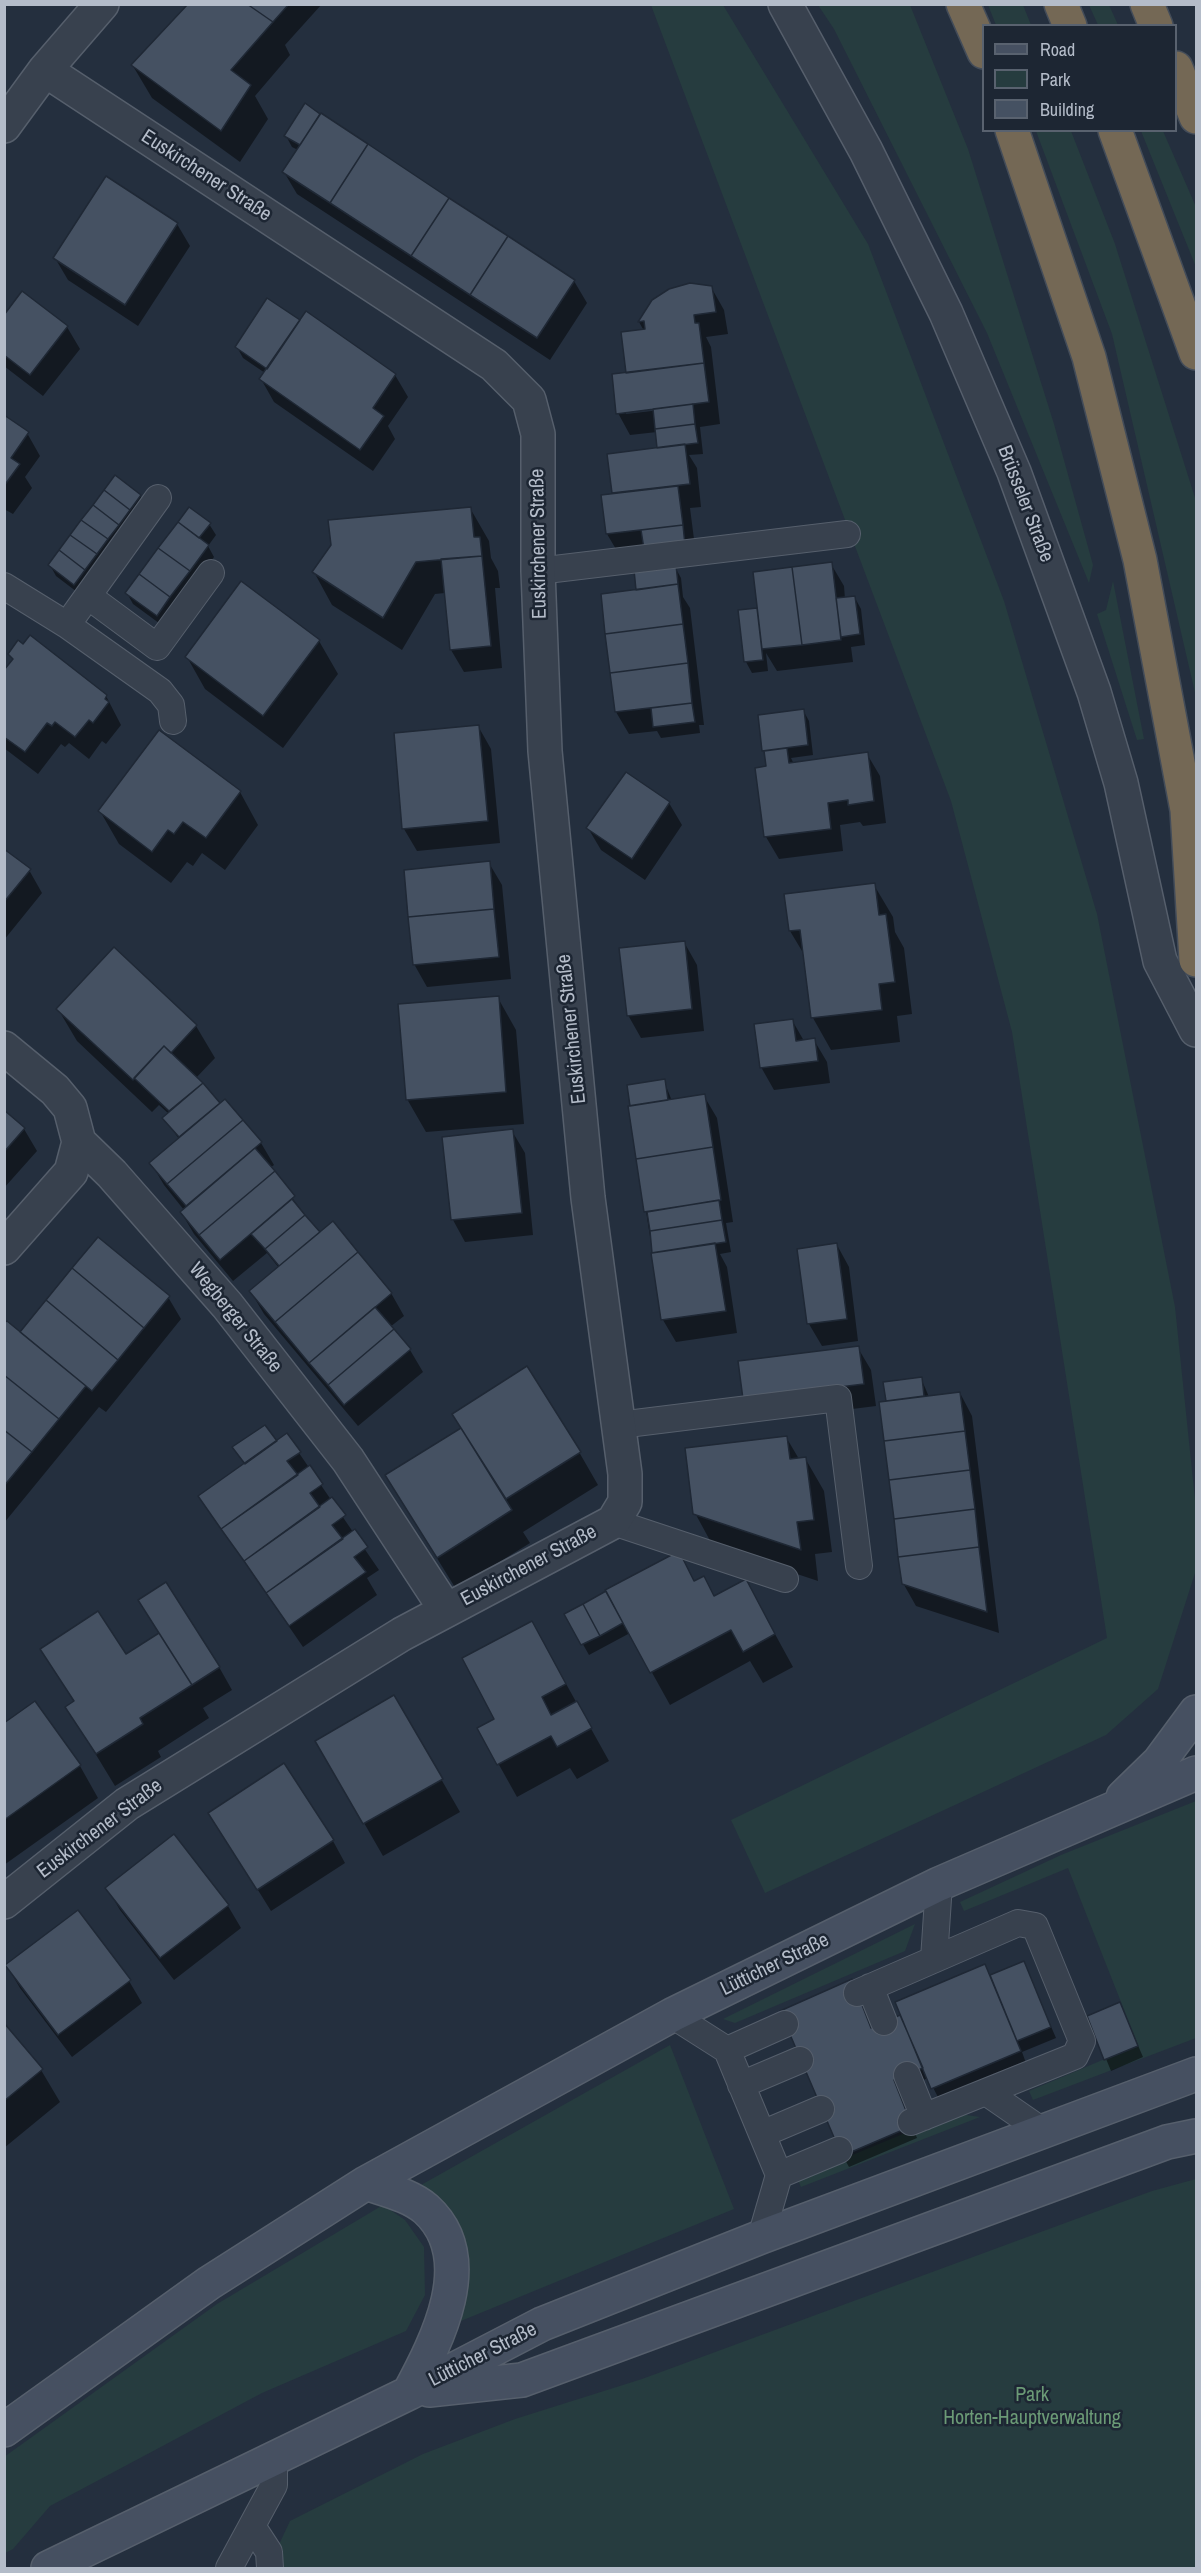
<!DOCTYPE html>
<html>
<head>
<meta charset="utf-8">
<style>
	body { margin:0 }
	#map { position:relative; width:1201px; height:2573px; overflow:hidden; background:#242f3e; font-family:"Archivo Narrow",sans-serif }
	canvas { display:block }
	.frame { position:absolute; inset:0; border:6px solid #b4bcc9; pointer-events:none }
	.legend { position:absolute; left:982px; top:24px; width:195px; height:108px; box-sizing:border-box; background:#1d2633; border:2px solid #59626f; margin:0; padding:8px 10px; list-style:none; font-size:18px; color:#b4bcc9 }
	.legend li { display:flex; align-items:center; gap:12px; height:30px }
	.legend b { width:30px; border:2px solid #59626f }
</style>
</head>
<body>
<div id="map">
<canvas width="1201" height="2573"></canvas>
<div class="frame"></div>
<ul class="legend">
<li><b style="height:8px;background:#465061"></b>Road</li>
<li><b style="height:16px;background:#263c3f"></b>Park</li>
<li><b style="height:16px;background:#455162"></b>Building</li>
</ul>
</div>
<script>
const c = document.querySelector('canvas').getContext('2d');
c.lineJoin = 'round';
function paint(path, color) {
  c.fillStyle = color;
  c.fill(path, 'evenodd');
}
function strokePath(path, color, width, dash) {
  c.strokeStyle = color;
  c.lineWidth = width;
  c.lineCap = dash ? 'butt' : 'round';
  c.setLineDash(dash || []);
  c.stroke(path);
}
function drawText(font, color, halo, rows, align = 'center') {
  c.font = font + ' "Archivo Narrow",sans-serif';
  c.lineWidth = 5;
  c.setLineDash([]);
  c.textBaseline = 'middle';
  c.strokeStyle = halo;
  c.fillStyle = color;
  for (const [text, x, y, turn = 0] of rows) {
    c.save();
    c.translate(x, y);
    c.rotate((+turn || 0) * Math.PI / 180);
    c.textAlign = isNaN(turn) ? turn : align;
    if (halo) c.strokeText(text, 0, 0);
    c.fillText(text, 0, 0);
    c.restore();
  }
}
paint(new Path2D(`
	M 651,5 L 723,5 L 868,244 L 1004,601 L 1097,914 L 1175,1307 L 1196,1509 L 1196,1570 L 1158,1689 L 1106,1735 L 765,1893 L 731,1820 L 1107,1638 L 1012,1032 L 951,801 Z
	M 818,5 L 910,5 L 968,149 L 1054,424 L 1093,565 L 1089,583 L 987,333 L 834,29 Z
	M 988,5 L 1023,5 L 1031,25 L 996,25 Z
	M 1089,5 L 1109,5 L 1118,25 L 1098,25 Z
	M 1036,131 L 1071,131 L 1115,244 L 1196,501 L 1196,697 L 1112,334 Z
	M 1141,131 L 1163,131 L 1196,207 L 1196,267 Z
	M 1113,581 L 1144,739 L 1137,740 L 1097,614 L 1106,610 Z
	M 1196,1801 L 1196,2038 L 1033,2100 L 1029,2091 L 1138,2045 L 1068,1868 L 964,1911 L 960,1902 L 1061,1855 Z
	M 915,1924 L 905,1951 L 735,2023 L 723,2019 Z
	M 670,2045 L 734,2209 L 456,2323 C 460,2304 470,2258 464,2240 C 455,2218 438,2201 421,2185 Z
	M 953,2113 L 980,2117 L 801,2187 L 797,2178 Z
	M 1196,2179 L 1196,2568 L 268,2568 L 290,2521 L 423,2454 L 515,2419 L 642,2379 L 1152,2191 Z
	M 383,2205 L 405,2220 L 424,2247 L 425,2295 L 406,2331 L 262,2393 L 50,2506 L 13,2549 L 5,2553 L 4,2457 L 217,2304 Z`), '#263c3f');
paint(new Path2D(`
	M 190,4 L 322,4 L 285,45 L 290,55 L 255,96 L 268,119 L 240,162 L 152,98 L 133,66 Z
	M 306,105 L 574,281 L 587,303 L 550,360 L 297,194 L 284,172 L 298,150 L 292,147 L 286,136 Z
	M 177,224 L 190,246 L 138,326 L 68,280 L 55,258 Z
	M 711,287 L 724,310 L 728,334 L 706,337 L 711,347 L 720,424 L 700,427 L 703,454 L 689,455 L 697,468 L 701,507 L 690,508 L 695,547 L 620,556 L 607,534 L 602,496 L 614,495 L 609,455 L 661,449 L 657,432 L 630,435 L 618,413 L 627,374 L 644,331 L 639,322 L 647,309 ZM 660,407 L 660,410 L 626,414 L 626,411 Z
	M 4,317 L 67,327 L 80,349 L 43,396 L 4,366 Z
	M 300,322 L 395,375 L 408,397 L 388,426 L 395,439 L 373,471 L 274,402 L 261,379 L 265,373 L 243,358 L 237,347 Z
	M 4,417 L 27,433 L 40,456 L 25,477 L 32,488 L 13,514 L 4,509 Z
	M 140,496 L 146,507 L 81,595 L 56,576 L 50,565 Z
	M 470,508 L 489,541 L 491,558 L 498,571 L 500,588 L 495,588 L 502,668 L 464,672 L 451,650 L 445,593 L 435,594 L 402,650 L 332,605 L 314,572 L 333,546 Z
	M 209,524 L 216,535 L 208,546 L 214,557 L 163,626 L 133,604 L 127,593 Z
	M 831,564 L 844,586 L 845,599 L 855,598 L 861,609 L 865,645 L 851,647 L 853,662 L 777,671 L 766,653 L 768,671 L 752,673 L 746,662 L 739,611 L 759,609 Z
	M 675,567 L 681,578 L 683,597 L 690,608 L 704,725 L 699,725 L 700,733 L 661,738 L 657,731 L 629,734 L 616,712 L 638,591 Z
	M 241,583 L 319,641 L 338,674 L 283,748 L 205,689 L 187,657 Z
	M 10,654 L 106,696 L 121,725 L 106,744 L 102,741 L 89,759 L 69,743 L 65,747 L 61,744 L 38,774 L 4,748 L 4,673 L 14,661 Z
	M 803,710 L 809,721 L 813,755 L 791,758 L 794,764 L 867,754 L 880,776 L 886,823 L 863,826 L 860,822 L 840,825 L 843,851 L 779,859 L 766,837 L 757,769 L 768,768 L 764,750 Z
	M 478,726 L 491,749 L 500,843 L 417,851 L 404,829 Z
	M 240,792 L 258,825 L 225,870 L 202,853 L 193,866 L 187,862 L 171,883 L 119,844 L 100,811 Z
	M 669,803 L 682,825 L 645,880 L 601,850 L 588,828 Z
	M 4,850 L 29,870 L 42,893 L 4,940 Z
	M 489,863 L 502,885 L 511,979 L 427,987 L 414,964 Z
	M 874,885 L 893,917 L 895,932 L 904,948 L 912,1014 L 897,1016 L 900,1042 L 831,1050 L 813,1018 L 805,956 L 790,931 Z
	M 684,942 L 697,965 L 704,1031 L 641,1038 L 628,1015 Z
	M 498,998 L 516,1030 L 524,1124 L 426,1132 L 407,1099 Z
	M 58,1009 L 196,1026 L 215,1058 L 195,1079 L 220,1105 L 224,1101 L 261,1143 L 274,1165 L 270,1168 L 319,1234 L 391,1293 L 404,1316 L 390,1327 L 410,1350 L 423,1372 L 358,1426 L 264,1314 L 251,1292 L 279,1268 L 267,1253 L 233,1281 L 194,1234 L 181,1212 L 184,1210 L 164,1185 L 151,1163 L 179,1139 L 164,1118 L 169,1114 L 159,1105 L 152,1112 L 77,1041 Z
	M 792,1020 L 804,1041 L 814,1040 L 827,1062 L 830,1083 L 774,1090 L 761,1067 Z
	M 664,1081 L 672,1101 L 704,1096 L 717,1118 L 733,1222 L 726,1223 L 731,1252 L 720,1254 L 727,1267 L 737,1333 L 676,1342 L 663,1320 L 646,1211 Z
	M 4,1112 L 24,1129 L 37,1151 L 4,1188 Z
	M 512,1131 L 525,1153 L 533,1235 L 465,1242 L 453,1220 Z
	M 837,1245 L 849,1267 L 858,1341 L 822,1346 L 809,1324 Z
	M 168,1297 L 181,1319 L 106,1412 L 99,1407 L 4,1523 L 4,1326 L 21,1334 Z
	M 858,1348 L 871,1370 L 876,1406 L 757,1421 L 744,1399 Z
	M 921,1378 L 929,1397 L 960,1393 L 972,1416 L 999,1633 L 916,1606 L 903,1583 L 885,1383 Z
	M 462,1428 L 579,1452 L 598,1485 L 523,1532 L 530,1543 L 456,1589 L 406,1508 Z
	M 786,1437 L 799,1459 L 805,1458 L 824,1491 L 832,1552 L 815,1554 L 818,1581 L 713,1546 L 695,1513 Z
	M 276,1443 L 299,1453 L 379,1570 L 367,1578 L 377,1595 L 303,1647 L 200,1497 L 246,1465 L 241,1458 Z
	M 678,1553 L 695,1582 L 715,1598 L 746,1581 L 793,1667 L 763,1683 L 750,1661 L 670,1705 L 630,1633 L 589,1655 L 566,1614 Z
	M 140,1601 L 219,1667 L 232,1690 L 203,1708 L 209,1718 L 158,1751 L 161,1757 L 115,1786 L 67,1707 L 74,1702 L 42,1649 L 125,1657 L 160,1634 Z
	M 550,1655 L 609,1761 L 577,1779 L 570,1768 L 517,1797 L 479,1729 L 496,1719 Z
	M 394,1697 L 460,1812 L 383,1856 L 317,1741 Z
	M 4,1725 L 80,1766 L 98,1798 L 4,1865 Z
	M 210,1813 L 333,1841 L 345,1863 L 271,1911 Z
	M 107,1888 L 228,1906 L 241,1928 L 174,1980 L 120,1910 Z
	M 1023,1962 L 1056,2038 L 1022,2052 L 1026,2063 L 939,2099 L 928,2078 L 898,2091 L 917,2138 L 849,2167 L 843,2156 L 858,1992 L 872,2029 L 902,2016 L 984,1966 L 990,1976 Z
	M 7,1966 L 129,1981 L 142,2003 L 72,2057 L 20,1988 Z
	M 1125,2015 L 1143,2057 L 1111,2071 L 1089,2017 Z
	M 4,2026 L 41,2070 L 60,2102 L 4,2148 Z`), '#0007');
const building = new Path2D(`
	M 188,4 L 247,4 L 273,22 L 231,70 L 251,85 L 221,131 L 131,65 Z
	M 247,4 L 289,4 L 273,22 Z
	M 305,103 L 320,114 L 300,145 L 284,136 Z
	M 321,113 L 368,144 L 330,203 L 282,172 Z
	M 368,144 L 449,198 L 411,256 L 330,203 Z
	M 106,176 L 178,223 L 125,305 L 53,258 Z
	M 449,198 L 508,236 L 470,295 L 411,256 Z
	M 508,236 L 575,280 L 537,338 L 470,295 Z
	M 690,283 L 712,286 L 716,312 L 694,315 L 695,323 L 699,323 L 704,363 L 626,373 L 621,332 L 645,329 L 644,321 L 638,322 L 652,300 L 669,289 Z
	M 22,291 L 68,326 L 30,375 L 4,355 L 4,315 Z
	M 267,298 L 300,320 L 267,369 L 235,347 Z
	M 306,311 L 396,374 L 373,408 L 384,416 L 360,450 L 259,379 Z
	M 704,363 L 709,402 L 616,414 L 612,374 Z
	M 693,404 L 695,424 L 655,429 L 653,409 Z
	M 4,415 L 29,432 L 11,458 L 20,464 L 4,486 Z
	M 695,424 L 698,443 L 657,448 L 655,429 Z
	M 685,444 L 690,484 L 612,493 L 607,454 Z
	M 115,475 L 141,495 L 130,510 L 104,490 Z
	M 678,486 L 683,525 L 606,534 L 601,495 Z
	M 104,490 L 130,510 L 119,525 L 93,505 Z
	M 93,505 L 119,525 L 108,539 L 81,520 Z
	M 189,507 L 211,523 L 199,538 L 178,522 Z
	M 471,507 L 474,537 L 480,537 L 482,556 L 416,562 L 383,618 L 312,572 L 331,545 L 328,520 Z
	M 81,520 L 108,539 L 97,554 L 70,535 Z
	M 178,522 L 209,545 L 190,571 L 158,548 Z
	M 683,525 L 685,545 L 644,549 L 641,530 Z
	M 70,535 L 97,554 L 85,570 L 59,550 Z
	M 158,548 L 190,571 L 170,597 L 139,574 Z
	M 59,550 L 85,570 L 74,585 L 48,565 Z
	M 482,556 L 491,646 L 450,650 L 441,559 Z
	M 832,562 L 841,640 L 802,645 L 792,567 Z
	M 676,565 L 678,584 L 636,590 L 634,570 Z
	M 792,567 L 802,645 L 762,649 L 753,572 Z
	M 139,574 L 170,597 L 157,616 L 125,593 Z
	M 241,581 L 320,640 L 263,716 L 185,657 Z
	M 678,584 L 683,624 L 605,634 L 601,594 Z
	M 855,596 L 860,634 L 841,637 L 836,598 Z
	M 757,608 L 763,660 L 744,662 L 738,610 Z
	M 683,624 L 688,663 L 610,673 L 605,634 Z
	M 30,635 L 107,695 L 105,699 L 109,702 L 93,723 L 89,720 L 75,737 L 55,722 L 52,726 L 47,723 L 25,752 L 4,737 L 4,670 L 13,659 L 8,654 L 18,640 L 23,644 Z
	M 688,663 L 692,703 L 615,712 L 610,673 Z
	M 692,703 L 695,722 L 653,727 L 651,708 Z
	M 804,709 L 808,745 L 762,751 L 758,715 Z
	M 479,725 L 488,821 L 402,829 L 394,733 Z
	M 159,730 L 241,791 L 206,838 L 183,822 L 174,834 L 168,830 L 152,852 L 98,811 Z
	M 787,748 L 789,763 L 868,752 L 874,801 L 848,805 L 848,800 L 828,803 L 831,829 L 764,837 L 755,768 L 766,766 L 764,751 Z
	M 626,772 L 670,802 L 632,859 L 586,828 Z
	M 4,849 L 31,869 L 4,902 Z
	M 490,861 L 494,909 L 408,917 L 404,870 Z
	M 875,883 L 879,915 L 886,914 L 895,982 L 879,984 L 882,1010 L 811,1018 L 800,930 L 789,931 L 784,894 Z
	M 494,909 L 499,957 L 413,965 L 408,917 Z
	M 685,941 L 692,1009 L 627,1016 L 619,948 Z
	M 114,947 L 197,1025 L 171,1053 L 164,1046 L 133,1080 L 56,1009 Z
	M 499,996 L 506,1092 L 406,1100 L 398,1004 Z
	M 793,1019 L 796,1041 L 815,1038 L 818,1061 L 760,1068 L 754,1024 Z
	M 164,1046 L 203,1083 L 169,1111 L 134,1078 Z
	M 665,1079 L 668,1100 L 630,1106 L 627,1085 Z
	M 203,1083 L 220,1103 L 179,1137 L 162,1118 Z
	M 705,1094 L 713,1147 L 636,1159 L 628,1106 Z
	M 225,1099 L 243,1120 L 167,1184 L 149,1163 Z
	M 4,1110 L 25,1128 L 4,1152 Z
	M 243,1120 L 262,1142 L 186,1206 L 167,1184 Z
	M 513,1129 L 522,1213 L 451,1220 L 442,1137 Z
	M 713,1147 L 721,1200 L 644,1212 L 636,1159 Z
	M 255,1148 L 275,1171 L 199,1235 L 180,1212 Z
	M 275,1171 L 295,1196 L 220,1260 L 199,1235 Z
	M 292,1199 L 305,1215 L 265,1249 L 251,1234 Z
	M 719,1200 L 722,1220 L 650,1231 L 647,1212 Z
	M 305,1215 L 320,1232 L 279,1266 L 265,1249 Z
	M 722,1220 L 726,1242 L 652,1253 L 650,1231 Z
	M 333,1221 L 358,1252 L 275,1322 L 249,1291 Z
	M 98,1237 L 170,1296 L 144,1328 L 72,1268 Z
	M 715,1243 L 726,1311 L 661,1320 L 651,1253 Z
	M 837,1243 L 847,1319 L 807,1324 L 797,1249 Z
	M 358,1252 L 392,1293 L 309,1363 L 275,1322 Z
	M 72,1268 L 144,1328 L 118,1360 L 46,1300 Z
	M 46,1300 L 118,1360 L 92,1391 L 20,1332 Z
	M 375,1307 L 394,1329 L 328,1385 L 309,1363 Z
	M 7,1321 L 86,1386 L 59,1419 L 4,1375 L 4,1323 Z
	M 394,1329 L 411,1349 L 344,1405 L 328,1385 Z
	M 859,1346 L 864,1384 L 743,1399 L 738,1361 Z
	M 527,1366 L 581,1452 L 506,1499 L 452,1414 Z
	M 4,1375 L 59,1419 L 32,1452 L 4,1430 Z
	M 922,1377 L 924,1396 L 886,1401 L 883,1382 Z
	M 960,1392 L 965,1431 L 884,1441 L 879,1402 Z
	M 265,1425 L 277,1441 L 245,1464 L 232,1447 Z
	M 461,1428 L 512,1510 L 437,1558 L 385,1475 Z
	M 4,1430 L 32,1452 L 4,1486 Z
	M 965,1431 L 970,1470 L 889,1480 L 884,1441 Z
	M 287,1433 L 301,1452 L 287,1461 L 298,1475 L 221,1529 L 198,1496 Z
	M 787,1436 L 790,1459 L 806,1457 L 814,1520 L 797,1522 L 801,1550 L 693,1514 L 685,1448 Z
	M 310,1465 L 323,1484 L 310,1493 L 320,1507 L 244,1561 L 221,1529 Z
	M 970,1470 L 975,1509 L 894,1519 L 889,1480 Z
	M 332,1497 L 346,1515 L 332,1525 L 343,1539 L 266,1593 L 244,1561 Z
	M 975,1509 L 979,1547 L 898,1557 L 894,1519 Z
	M 355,1529 L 368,1547 L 354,1557 L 366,1572 L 289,1626 L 266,1593 Z
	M 979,1547 L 987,1612 L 902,1584 L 898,1557 Z
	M 679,1551 L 694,1581 L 704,1576 L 714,1596 L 746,1579 L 775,1634 L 743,1652 L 731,1630 L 650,1673 L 605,1590 Z
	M 166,1582 L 220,1667 L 192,1685 L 138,1600 Z
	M 606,1591 L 623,1623 L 600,1636 L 583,1604 Z
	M 583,1604 L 600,1636 L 581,1645 L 564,1614 Z
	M 98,1611 L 126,1654 L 159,1633 L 192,1685 L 140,1718 L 143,1724 L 96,1754 L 65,1707 L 74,1701 L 40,1649 Z
	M 532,1621 L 566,1684 L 542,1697 L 551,1715 L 577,1701 L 592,1728 L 557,1747 L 551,1736 L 497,1765 L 477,1728 L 494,1719 L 462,1658 Z
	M 394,1695 L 443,1779 L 363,1824 L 315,1741 Z
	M 35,1701 L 81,1765 L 4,1820 L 4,1723 Z
	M 284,1763 L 334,1840 L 257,1890 L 208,1813 Z
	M 174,1834 L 229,1905 L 160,1958 L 105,1888 Z
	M 78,1910 L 131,1980 L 58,2035 L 5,1965 Z
	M 1024,1961 L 1051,2027 L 1017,2041 L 990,1975 Z
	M 985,1964 L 1021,2051 L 931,2089 L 895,2002 Z
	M 852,1979 L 871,2028 L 900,2015 L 923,2068 L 894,2080 L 912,2126 L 842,2156 L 780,2011 Z
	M 1120,2002 L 1138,2046 L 1104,2060 L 1087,2016 Z
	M 4,2023 L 43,2069 L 4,2101 Z`);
paint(building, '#455162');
strokePath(building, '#1f2835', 1.5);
const lane = new Path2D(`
	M 538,571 L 847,534
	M 4,586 L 67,625 L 158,498
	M 88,596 L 157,647 L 211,573
	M 67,625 L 160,691 L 171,705 L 173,721
	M 619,1425 L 838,1398 L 859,1566
	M 613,1522 L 785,1579
	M 934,1959 L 939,1884
	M 870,1987 L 884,2022
	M 857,1993 L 1018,1923 L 1035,1926 L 1082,2041 L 1075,2056 L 911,2122
	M 672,2015 L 727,2050 L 785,2024
	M 727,2050 L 779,2175 L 761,2237
	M 907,2075 L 924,2117
	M 741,2085 L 800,2060
	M 986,2092 L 1041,2130
	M 762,2134 L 821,2109
	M 779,2175 L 839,2150
	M 252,2526 L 269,2552 L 270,2568
	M 229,2568 L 274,2485 L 274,2457`);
const street = new Path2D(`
	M 785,4 L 866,151 L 946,313 L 1014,472 L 1094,692 L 1121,783 L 1160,961 L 1196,1030
	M 4,126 L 45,70 L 102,4
	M 4,1048 L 55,1090 L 70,1108 L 79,1142 L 112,1174 L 227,1305 L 348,1460 L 446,1610
	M 4,1248 L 71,1172 L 79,1142
	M 4,1902 L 127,1804 L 402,1634 L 613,1522 L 625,1502 L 625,1474 L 588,1198 L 545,751 L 538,571 L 538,434 L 529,400 L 494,365 L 45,70`);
const secondary = new Path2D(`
	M 1123,1797 L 1159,1762 L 1196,1712
	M 366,2183 C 386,2190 410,2195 426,2209 C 480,2258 437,2341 409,2393
	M 429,2390 L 522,2380 L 1167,2142 L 1196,2136
	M 4,2430 L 209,2283 L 366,2183 L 672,2015 L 939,1884 L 1196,1773
	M 48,2568 L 409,2393 L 542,2324 L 761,2237 L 1196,2074`);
const highway = new Path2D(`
	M 963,4 L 984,52
	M 1061,4 L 1070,26
	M 1147,4 L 1156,26
	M 1176,68 L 1196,117
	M 1012,130 L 1089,357 L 1140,560 L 1187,810 L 1196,960
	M 1115,130 L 1196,353`);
strokePath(lane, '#565f6c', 28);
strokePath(street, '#565f6c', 36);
strokePath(secondary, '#565f6c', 36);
strokePath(highway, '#434c59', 36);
strokePath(lane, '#38414e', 26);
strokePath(street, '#38414e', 33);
strokePath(secondary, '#465061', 33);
strokePath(highway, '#746855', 33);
drawText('20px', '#b4bcc9', '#1d2633', [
	["Euskirchener Straße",206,176,33],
	["Brüsseler Straße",1025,504,69],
	["Euskirchener Straße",539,544,-91],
	["Euskirchener Straße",572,1029,-96],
	["Wegberger Straße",235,1318,51],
	["Euskirchener Straße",529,1566,-28],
	["Euskirchener Straße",100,1829,-37],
	["Lütticher Straße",775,1965,-26],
	["Lütticher Straße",483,2355,-27]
]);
drawText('20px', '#6b9a76', '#1d2633', [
	["Park",1032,2396],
	["Horten-Hauptverwaltung",1032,2419]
]);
</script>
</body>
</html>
